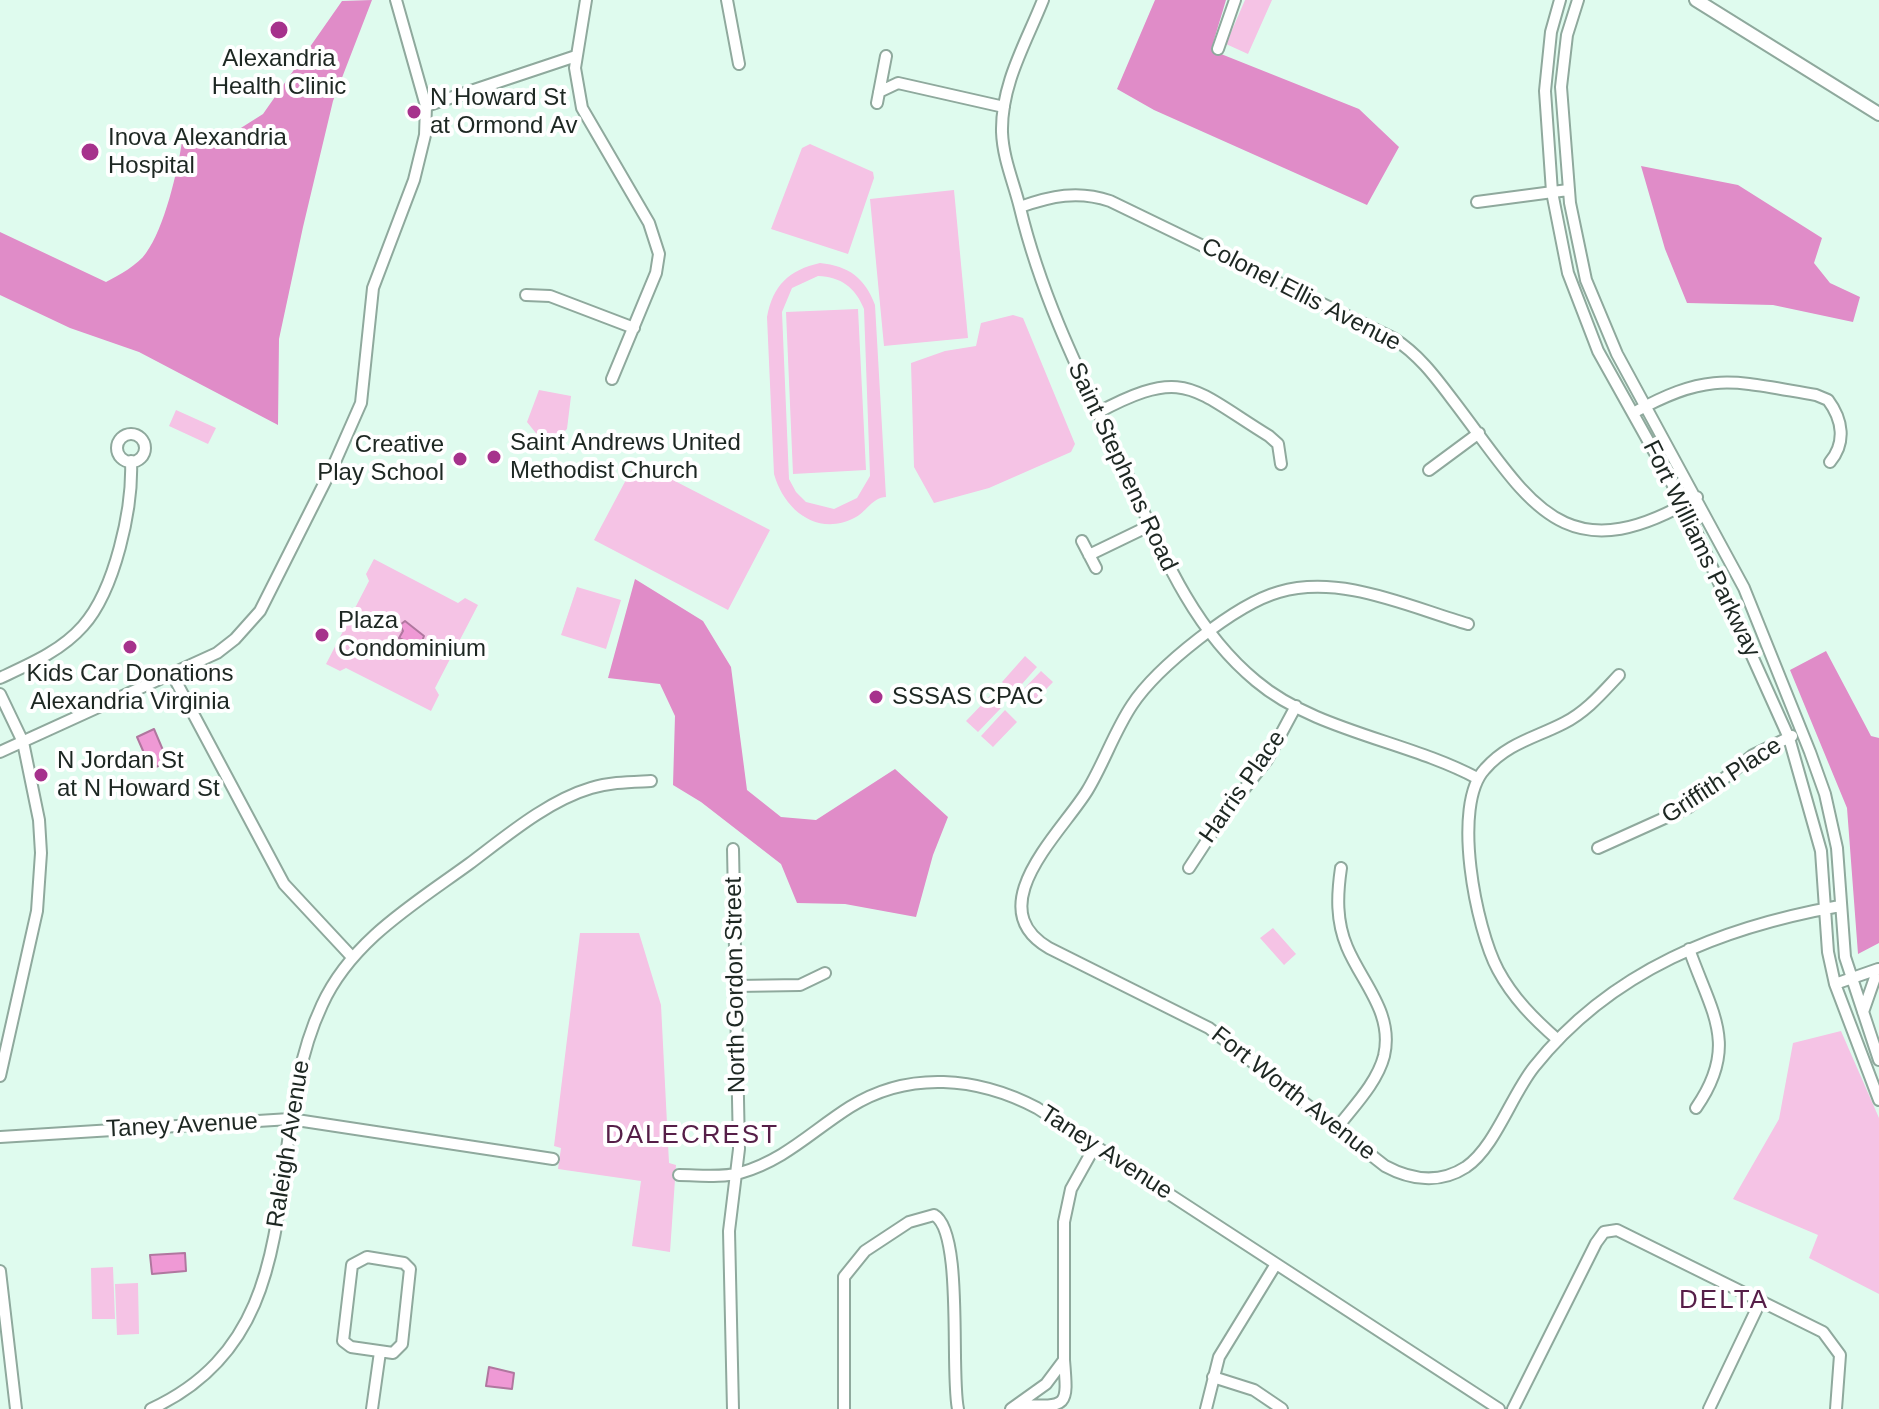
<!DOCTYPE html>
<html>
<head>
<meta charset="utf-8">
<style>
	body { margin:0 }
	canvas { display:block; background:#dffbee }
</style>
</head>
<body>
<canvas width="1879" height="1409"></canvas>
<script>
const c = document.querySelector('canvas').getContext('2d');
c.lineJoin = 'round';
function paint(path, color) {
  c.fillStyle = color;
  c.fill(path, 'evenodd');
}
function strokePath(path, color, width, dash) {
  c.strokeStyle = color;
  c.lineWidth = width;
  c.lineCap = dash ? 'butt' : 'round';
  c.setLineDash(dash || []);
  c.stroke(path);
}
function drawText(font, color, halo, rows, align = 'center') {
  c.font = font + ' Arial,sans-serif';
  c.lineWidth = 8;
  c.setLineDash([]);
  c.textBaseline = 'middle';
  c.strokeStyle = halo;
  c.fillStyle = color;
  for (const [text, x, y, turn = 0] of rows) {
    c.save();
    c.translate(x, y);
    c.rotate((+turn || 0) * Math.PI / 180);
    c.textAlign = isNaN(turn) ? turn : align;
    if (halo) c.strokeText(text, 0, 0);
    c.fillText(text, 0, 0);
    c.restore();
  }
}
paint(new Path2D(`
	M 1245,0 L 1272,0 L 1248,54 L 1226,44 Z
	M 810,144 L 873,172 L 874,178 L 848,254 L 771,229 L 802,148 Z
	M 954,190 L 968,338 L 884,346 L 870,199 Z
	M 820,263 C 849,266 865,278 875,305 L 886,497 C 872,498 868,510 856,517 C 818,538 784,510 774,474 L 767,317 C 773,285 789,270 820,263 ZM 818,276 C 841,277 855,287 864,309 L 870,476 L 857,498 L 834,509 L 806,502 L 796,492 L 789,479 L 782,312 L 792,288 Z
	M 858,309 L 866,470 L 793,474 L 786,312 Z
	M 1013,315 L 1023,318 L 1075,444 L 1071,452 L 989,488 L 934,503 L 914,467 L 911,363 L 945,351 L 976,346 L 981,323 Z
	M 539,390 L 571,396 L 567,429 L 547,447 L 527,422 Z
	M 176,410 L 216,428 L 208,444 L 169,426 Z
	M 636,461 L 770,530 L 728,610 L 594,540 Z
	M 374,559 L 458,603 L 465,598 L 478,605 L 435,688 L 439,695 L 431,711 L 346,668 L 340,671 L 326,664 L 369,581 L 366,574 Z
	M 577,587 L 621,600 L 606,649 L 561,635 Z
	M 1025,656 L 1037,667 L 1014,693 L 1002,682 Z
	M 1041,671 L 1053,682 L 1029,707 L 1017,696 Z
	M 990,696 L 1002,707 L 978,732 L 966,721 Z
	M 1005,710 L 1017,722 L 993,747 L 981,736 Z
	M 1273,928 L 1296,954 L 1284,965 L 1260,938 Z
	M 580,933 L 639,933 L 661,1005 L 669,1163 L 676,1165 L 670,1252 L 632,1246 L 641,1181 L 558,1169 L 561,1148 L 554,1146 Z
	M 1841,1031 L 1879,1118 L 1879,1294 L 1809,1258 L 1818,1235 L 1733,1199 L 1779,1119 L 1793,1043 Z
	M 113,1267 L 115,1319 L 92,1319 L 91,1268 Z
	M 138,1283 L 139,1334 L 117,1335 L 115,1284 Z`), '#f5c3e5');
paint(new Path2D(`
	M 372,0 L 333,101 L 303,227 L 279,339 L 278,425 L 139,352 L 70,328 L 0,295 L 0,232 L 106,282 C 119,275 138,265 146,253 C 164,229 178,170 182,141 L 225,138 L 263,114 L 342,1 Z
	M 1155,0 L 1226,0 L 1211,50 L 1359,109 L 1399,147 L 1367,205 L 1154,110 L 1117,89 Z
	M 1641,166 L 1738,185 L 1822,238 L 1814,263 L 1830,283 L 1860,297 L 1853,322 L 1773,305 L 1687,303 L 1665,249 Z
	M 635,579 L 703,621 L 731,667 L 747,790 L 781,817 L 816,820 L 895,769 L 948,817 L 933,855 L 916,917 L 845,904 L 797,903 L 781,864 L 701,802 L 673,785 L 675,716 L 660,684 L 608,678 Z
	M 1826,651 L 1871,736 L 1879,738 L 1879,943 L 1858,954 L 1847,808 L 1790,670 Z`), '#e08cc8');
const water = new Path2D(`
	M 405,621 L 424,636 L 421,644 L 432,647 L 429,658 L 420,657 L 418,647 L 399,638 L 403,631 L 400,625 Z
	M 154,729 L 168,762 L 151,769 L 137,737 Z
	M 185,1253 L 186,1271 L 152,1274 L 150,1255 Z
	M 489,1367 L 514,1373 L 512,1389 L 486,1386 Z`);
paint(water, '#ef99d5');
strokePath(water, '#b0779f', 2);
const minor = new Path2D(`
	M 586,0 L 575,68 L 582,108 L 649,223 L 659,254 L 656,273 L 612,379
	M 727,0 L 739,64
	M 1043,0 C 1026,43 1001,84 1002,132 C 1003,159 1014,183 1020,208 C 1041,295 1078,370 1116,450 C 1154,531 1184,622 1256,681 C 1315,731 1408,741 1477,778
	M 1560,0 L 1551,32 L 1545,91 L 1552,192 L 1568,273 L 1598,351 L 1684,505 L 1789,738 L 1821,851 L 1828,952 L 1835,984 L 1879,1100
	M 1578,0 L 1567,35 L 1561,87 L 1570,203 L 1586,280 L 1617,354 L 1744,588 L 1810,752 L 1825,794 L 1837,848 L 1845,957 L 1879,1060
	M 1218,49 L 1235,0
	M 879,92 L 898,83 L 1004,107
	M 877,103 L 886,56
	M 426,106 L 576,56
	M 1477,202 L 1568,190
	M 1020,207 C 1051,196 1078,190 1110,201 L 1393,338 C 1418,354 1434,375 1452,399 C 1529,499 1561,578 1697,497
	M 526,295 L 550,296 L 634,328
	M 1097,413 C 1185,366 1191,388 1269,436 L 1278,444 L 1281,464
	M 1633,413 C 1710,370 1733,381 1816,395 L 1828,400 C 1843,420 1846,443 1830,462
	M117 448a14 14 0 1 1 28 0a14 14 0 1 1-28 0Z
	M 1429,470 L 1479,433
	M 1082,541 L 1096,568
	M 1089,555 L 1149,526
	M 1468,624 C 1409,607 1341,574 1279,592 C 1236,604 1157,667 1132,705 C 1114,732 1104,763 1087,791 C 1061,833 979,907 1049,948 L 1209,1028 L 1385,1166 C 1411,1180 1440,1184 1466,1167 C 1495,1147 1511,1096 1534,1067 C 1611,970 1722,927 1840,906
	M 172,674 L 284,884 L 352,957
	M 0,678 C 30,664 61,651 83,626 C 115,590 133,508 131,461
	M 0,694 L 23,742 L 39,820 L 41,853 L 37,911 L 0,1076
	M 0,752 L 217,653 L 235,639 L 260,611 L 335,462 L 361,403 L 373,288 L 414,180 L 425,135 L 426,106 L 396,0
	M 1598,848 L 1689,807 L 1753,755 L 1792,736
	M 1189,868 L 1223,816 L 1267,760 L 1296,706
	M 1689,949 C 1711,1012 1740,1045 1696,1108
	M 1835,984 L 1878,969
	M 737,986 L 800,985 L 825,973
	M 1863,1012 L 1878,969
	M 1558,1040 C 1534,1019 1513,998 1498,970 C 1476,929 1451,805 1485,769 C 1508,743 1535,738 1564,723 C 1586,712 1602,693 1619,675
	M 1337,1128 C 1353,1107 1377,1083 1384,1056 C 1394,1013 1362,983 1347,947 C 1336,921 1337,895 1341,868
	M 0,1137 L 290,1119 L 553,1159
	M 679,1175 C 698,1175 722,1178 740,1173 C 785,1160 812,1131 850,1107 C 909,1070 978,1077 1037,1108 L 1499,1409
	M 367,1257 L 404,1263 L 410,1269 L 402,1344 L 393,1353 L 351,1347 L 343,1341 L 352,1265 Z
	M 0,1271 L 16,1409
	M 1213,1377 L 1254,1390 L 1282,1409
	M 1021,1405 C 1068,1407 1068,1407 1064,1360
	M 151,1409 C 320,1331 257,1143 322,1005 C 351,941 414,904 469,864 C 505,837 547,801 591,788 C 611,782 631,782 651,781
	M 372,1409 L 380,1352
	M 733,1409 L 729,1231 L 739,1149 L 733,849
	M 844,1409 L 844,1277 L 865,1251 L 909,1222 L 934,1215 C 964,1231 950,1373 958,1409
	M 1011,1409 L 1046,1384 L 1064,1360 L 1064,1222 L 1071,1189 L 1095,1146
	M 1206,1409 L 1219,1357 L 1276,1264
	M 1513,1409 L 1596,1243 L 1604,1232 L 1617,1230 L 1823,1332 L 1840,1355 L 1836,1409
	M 1709,1409 L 1761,1300`);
const major = new Path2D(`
	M 1696,0 L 1879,114`);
strokePath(minor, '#8fa99d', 14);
strokePath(major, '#8fa99d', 16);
strokePath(minor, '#fff', 10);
strokePath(major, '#fff', 12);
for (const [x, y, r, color] of [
	[279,30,10,"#a6328c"],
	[414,112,8,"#a6328c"],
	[90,152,10,"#a6328c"],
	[494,457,8,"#a6328c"],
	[460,459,8,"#a6328c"],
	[322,635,8,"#a6328c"],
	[130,647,8,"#a6328c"],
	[876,697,8,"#a6328c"],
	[41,775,8,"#a6328c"]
]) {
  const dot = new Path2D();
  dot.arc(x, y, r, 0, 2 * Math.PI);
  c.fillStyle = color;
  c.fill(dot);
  strokePath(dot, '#fff', 3);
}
drawText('24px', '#1d2722', '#fff', [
	["Alexandria",279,59,"center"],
	["Health Clinic",279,87,"center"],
	["N Howard St",430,98],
	["at Ormond Av",430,126],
	["Inova Alexandria",108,138],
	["Hospital",108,166],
	["Saint Andrews United",510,443],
	["Methodist Church",510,471],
	["Creative",444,445,"right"],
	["Play School",444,473,"right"],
	["Plaza",338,621],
	["Condominium",338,649],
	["Kids Car Donations",130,674,"center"],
	["Alexandria Virginia",130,702,"center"],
	["SSSAS CPAC",892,697],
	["N Jordan St",57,761],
	["at N Howard St",57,789]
], 'left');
drawText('24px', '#1d2722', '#fff', [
	["Colonel Ellis Avenue",1301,295,27],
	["Saint Stephens Road",1122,467,65],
	["Fort Williams Parkway",1701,549,64],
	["Griffith Place",1722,781,-33],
	["Harris Place",1243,787,-55],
	["North Gordon Street",736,985,-91],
	["Fort Worth Avenue",1293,1094,38],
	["Taney Avenue",182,1126,-3],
	["Raleigh Avenue",289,1144,-81],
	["Taney Avenue",1106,1153,33]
]);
c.letterSpacing = '2px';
drawText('26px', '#561e48', '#fff', [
	["DALECREST",692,1136],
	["DELTA",1724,1301]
]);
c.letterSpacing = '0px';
</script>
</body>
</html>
